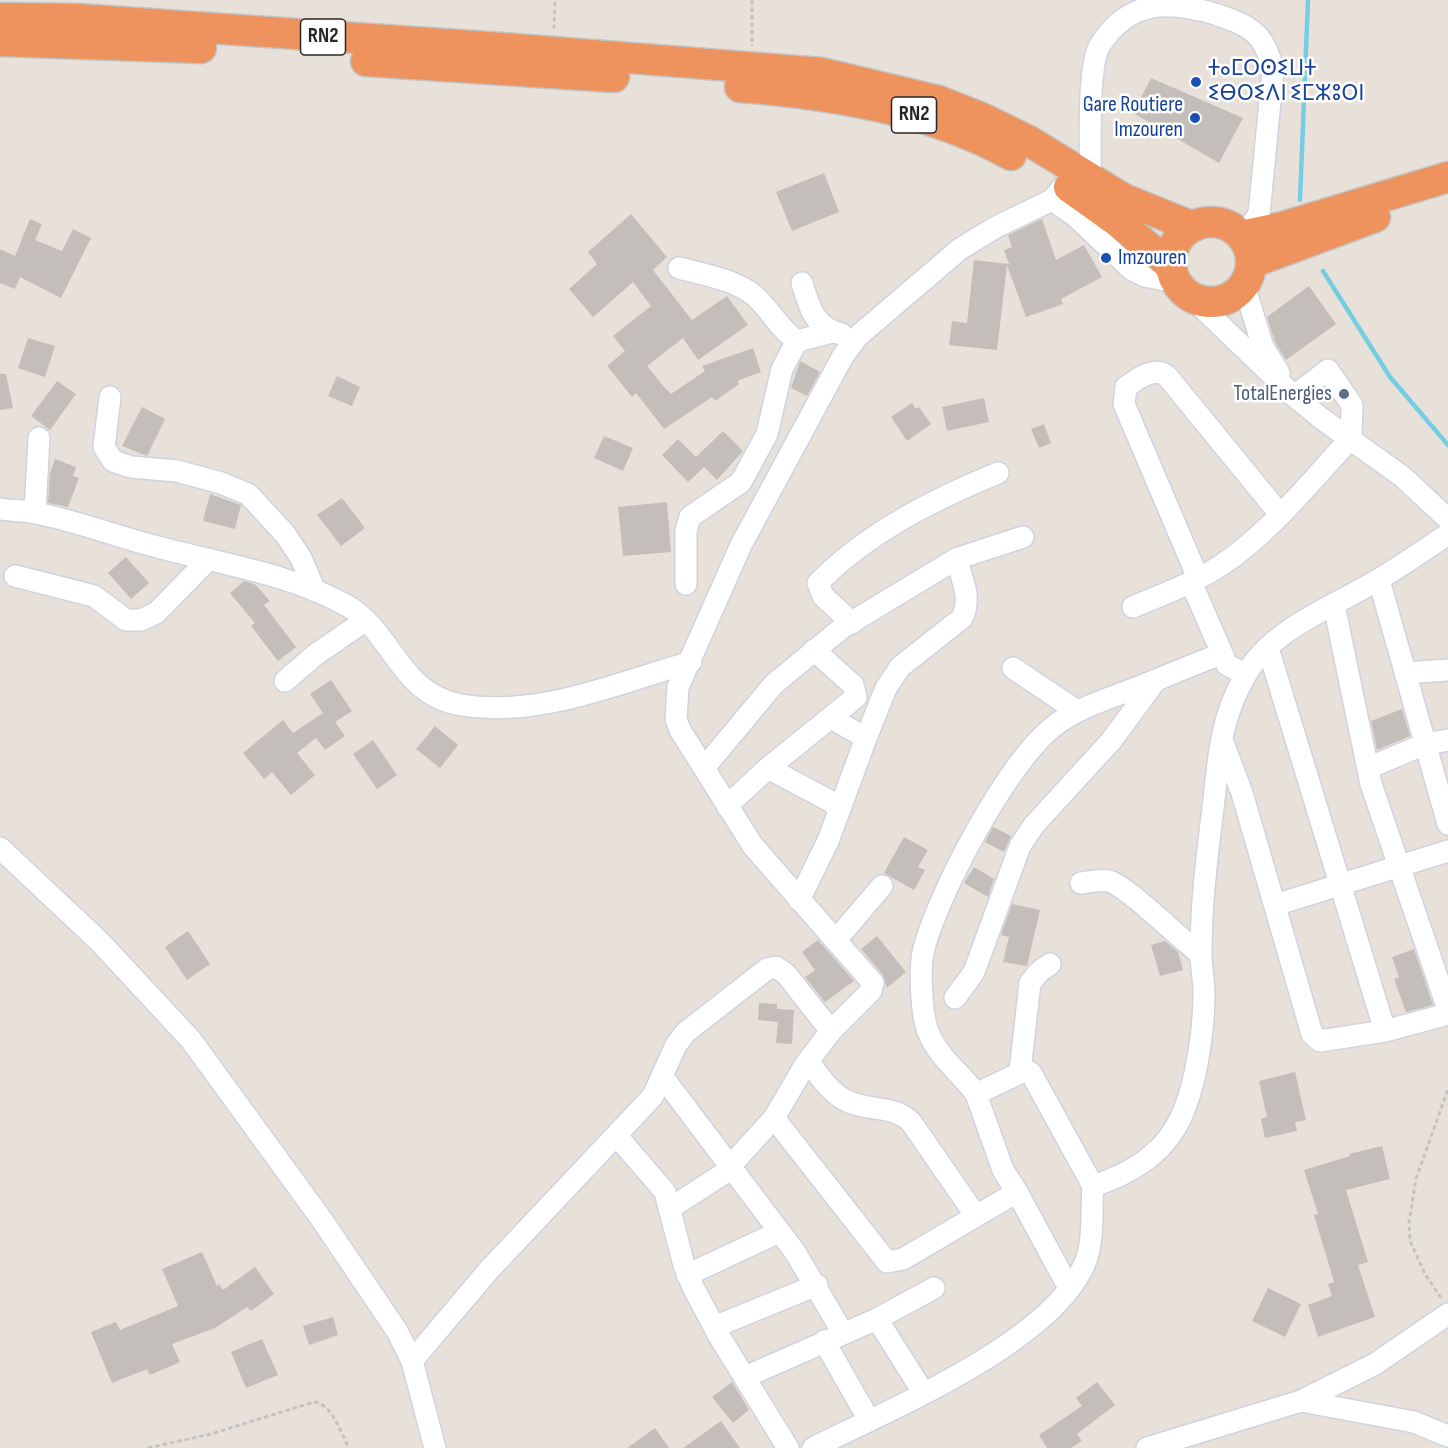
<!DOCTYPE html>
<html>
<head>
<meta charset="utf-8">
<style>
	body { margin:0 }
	canvas { display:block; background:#e8e1d9 }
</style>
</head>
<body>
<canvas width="1448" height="1448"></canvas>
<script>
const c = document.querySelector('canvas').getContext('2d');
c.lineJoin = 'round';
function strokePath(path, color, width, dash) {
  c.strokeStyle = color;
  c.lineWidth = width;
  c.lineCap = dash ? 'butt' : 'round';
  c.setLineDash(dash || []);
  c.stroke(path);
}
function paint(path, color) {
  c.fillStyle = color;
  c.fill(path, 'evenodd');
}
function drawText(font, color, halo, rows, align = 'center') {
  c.font = font + ' "Sofia Sans Condensed","Noto Sans Tifinagh",sans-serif';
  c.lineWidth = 5;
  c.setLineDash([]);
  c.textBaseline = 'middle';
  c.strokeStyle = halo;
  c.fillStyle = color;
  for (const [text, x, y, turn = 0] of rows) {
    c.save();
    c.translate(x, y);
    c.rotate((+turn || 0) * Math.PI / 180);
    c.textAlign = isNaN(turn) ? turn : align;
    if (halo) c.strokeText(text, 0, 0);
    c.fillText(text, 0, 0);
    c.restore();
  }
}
strokePath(new Path2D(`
	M 1300,200 L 1308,0
	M 1323,271 L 1390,377 L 1448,445`), '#75cde2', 4.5);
paint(new Path2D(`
	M 1151,78 L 1243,118 L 1219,163 L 1133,113 Z
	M 824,173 L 839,212 L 792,231 L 776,192 Z
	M 631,214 L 667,257 L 653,270 L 692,320 L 727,296 L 748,325 L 698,360 L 683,338 L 647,366 L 664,387 L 671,394 L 705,371 L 702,366 L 753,348 L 761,372 L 737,381 L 739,384 L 715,401 L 712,397 L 664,429 L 636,393 L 632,397 L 607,366 L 625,351 L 613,336 L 651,306 L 633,282 L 593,317 L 569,289 L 597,264 L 588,252 Z
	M 30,219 L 42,224 L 35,240 L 62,251 L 73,229 L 91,238 L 61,298 L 20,277 L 15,289 L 0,283 L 0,249 L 15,256 Z
	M 1042,219 L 1056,260 L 1084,245 L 1102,277 L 1061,299 L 1063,304 L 1026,317 L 1007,265 L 997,350 L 949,345 L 952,321 L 967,323 L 974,260 L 1009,264 L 1004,250 L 1012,247 L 1008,235 Z
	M 1309,286 L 1336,324 L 1286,360 L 1275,342 L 1267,317 Z
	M 28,338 L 55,346 L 45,377 L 18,368 Z
	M 800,361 L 820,372 L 807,396 L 791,388 Z
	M 0,374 L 6,374 L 13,408 L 0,410 Z
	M 337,376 L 360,387 L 352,406 L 328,396 Z
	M 57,381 L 76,394 L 50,430 L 31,416 Z
	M 984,398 L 989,422 L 947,431 L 942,407 Z
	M 912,403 L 916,409 L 919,407 L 931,424 L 907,441 L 891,417 Z
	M 142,407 L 165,419 L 147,456 L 122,446 Z
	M 1044,424 L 1051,443 L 1039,448 L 1031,429 Z
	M 723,431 L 743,451 L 717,480 L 704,467 L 688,482 L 662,455 L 678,439 L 696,457 Z
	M 604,436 L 633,448 L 623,471 L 594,458 Z
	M 55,459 L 76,467 L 73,476 L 79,478 L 68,507 L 48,503 L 50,473 Z
	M 210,494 L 241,505 L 235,529 L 203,521 Z
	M 342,498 L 365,528 L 341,546 L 317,515 Z
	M 667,502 L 671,552 L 623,556 L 618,507 Z
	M 126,557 L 149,583 L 131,599 L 108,573 Z
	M 244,581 L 256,585 L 270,601 L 264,605 L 296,647 L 278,661 L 251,626 L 255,623 L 230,593 Z
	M 331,680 L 352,711 L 335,722 L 345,736 L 325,750 L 316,738 L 297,753 L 315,775 L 291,795 L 272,772 L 264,779 L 243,753 L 283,720 L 293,733 L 323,713 L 310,694 Z
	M 1402,709 L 1410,736 L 1377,750 L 1371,721 Z
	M 435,726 L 458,745 L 440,768 L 416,749 Z
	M 373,740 L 397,775 L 377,789 L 353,754 Z
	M 993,827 L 1011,836 L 1004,852 L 985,842 Z
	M 904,837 L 928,850 L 918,867 L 925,870 L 914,890 L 884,873 Z
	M 974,867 L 994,879 L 988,897 L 964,883 Z
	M 1012,904 L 1040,910 L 1027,966 L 1003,962 L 1009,937 L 1001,935 Z
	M 188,931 L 210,964 L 187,980 L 165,947 Z
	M 877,936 L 906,972 L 887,988 L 883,975 L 861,949 Z
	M 818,940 L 854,981 L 825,1002 L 805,977 L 815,970 L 802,952 Z
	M 1165,941 L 1178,952 L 1183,970 L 1160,976 L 1151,945 Z
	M 1414,949 L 1433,1005 L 1406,1012 L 1394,979 L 1399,977 L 1392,957 Z
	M 759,1003 L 777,1004 L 777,1009 L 794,1010 L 792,1044 L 776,1043 L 778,1022 L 758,1020 Z
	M 1295,1072 L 1306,1120 L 1295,1122 L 1297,1131 L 1265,1138 L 1261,1119 L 1267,1117 L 1259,1081 Z
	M 1382,1146 L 1390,1179 L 1346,1190 L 1368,1262 L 1358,1265 L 1375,1317 L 1318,1337 L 1308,1305 L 1332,1296 L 1328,1284 L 1334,1282 L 1314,1215 L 1318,1214 L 1304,1170 L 1350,1156 L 1349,1154 Z
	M 202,1252 L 217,1286 L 219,1284 L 223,1290 L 255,1267 L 274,1294 L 251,1311 L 247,1307 L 215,1328 L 172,1344 L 180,1362 L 150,1375 L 147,1369 L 112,1383 L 91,1332 L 116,1322 L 120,1330 L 178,1306 L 162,1269 Z
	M 1268,1288 L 1301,1304 L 1285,1337 L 1252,1321 Z
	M 333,1317 L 338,1335 L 309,1345 L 303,1326 Z
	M 262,1339 L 278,1375 L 246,1388 L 231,1352 Z
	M 732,1382 L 749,1410 L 733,1423 L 712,1397 Z
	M 1097,1382 L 1115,1405 L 1077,1434 L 1082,1441 L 1071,1448 L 1047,1448 L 1039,1435 L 1082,1406 L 1076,1398 Z
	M 721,1421 L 740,1448 L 683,1448 Z
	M 655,1428 L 669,1448 L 627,1448 Z`), '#c3beb9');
const minor = new Path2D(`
	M 1090,177 C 1091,149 1087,66 1100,45 C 1129,0 1167,0 1215,14 C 1250,26 1265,32 1273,71 L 1259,214 L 1250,226 L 1236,231
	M 1065,184 L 1052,200 L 996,227 L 960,249 L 858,336 L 843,356 L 741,545 L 678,687 L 676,719 L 680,730 L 753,846 L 873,983 L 871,991 L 831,1031 L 805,1065 L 774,1118 L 887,1262 L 903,1259 L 1017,1192 L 1069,1288
	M 1052,200 L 1074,215 L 1131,269 L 1145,276 L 1175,282
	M 679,268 C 705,275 741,280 760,301 C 773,315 781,330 797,341 L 832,332
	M 802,283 C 809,307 815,329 842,334
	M 1244,285 L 1263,347 L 1279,373
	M 1192,298 L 1294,396 L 1322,419 L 1403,477 L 1448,519
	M 110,397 L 104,447 L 113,461 L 131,467 L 177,471 L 221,483 L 248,494 L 285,534 L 301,558 L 315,591
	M 0,509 C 12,511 24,510 36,513 C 77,521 118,537 158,547 C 220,564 287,573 344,604 C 393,630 398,694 461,705 C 539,718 617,683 691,662
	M 35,512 L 39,438
	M 15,576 L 94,596 L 126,620 L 141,620 L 156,613 L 209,559
	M 1198,578 L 1124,404 L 1126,387 C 1137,379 1154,366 1167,376 L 1279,513
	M 1379,580 L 1448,824
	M 1191,582 L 1227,665 L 1246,674
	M 686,584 L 686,531 L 690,517 L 741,482 L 767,434 L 782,369 L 797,341
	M 1334,605 L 1371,784 L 1448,1009
	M 1133,607 C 1163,594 1194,583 1220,566 C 1269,534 1312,480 1351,438 L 1352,405 L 1328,370 L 1294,396
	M 852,623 L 823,596 L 818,583 C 867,533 934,499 998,473
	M 1013,668 L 1077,711
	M 1405,673 L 1448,670
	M 285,681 L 315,655 L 366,620
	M 866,738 L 886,688 L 900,667 L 962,618 C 972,598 962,579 956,559
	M 1222,740 L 1242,793 L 1312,1034 L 1320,1041 L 1385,1031 L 1268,648
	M 704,768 L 774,684 L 842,628 L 956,559 L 1023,537
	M 768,768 L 841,807
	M 1368,768 L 1425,744 L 1448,740
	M 727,806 L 768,768 L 856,697 L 853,685 L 814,650
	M 0,848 L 99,941 L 191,1040 L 322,1220 L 397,1331 L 412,1361 L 435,1448
	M 1081,883 C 1089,882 1101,879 1109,881 C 1129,887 1179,939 1201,954
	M 799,900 L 828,841 L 866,738 L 831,718
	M 1275,905 L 1448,851
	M 836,940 L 882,886
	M 955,998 L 974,972 L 1020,846 L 1034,825 L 1111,741 L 1156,680
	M 1385,1031 L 1448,1014
	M 808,1061 C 819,1075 830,1093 847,1101 C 869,1112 892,1104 911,1122 L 976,1216
	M 1020,1071 L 1030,983 L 1039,972 L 1050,964
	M 662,1076 L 795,1252 L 843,1333
	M 976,1094 C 961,1073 939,1058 929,1034 C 921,1017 919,966 924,948 C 940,890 1007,763 1054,726 C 1079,707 1108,699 1136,688 C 1164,677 1192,665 1221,654
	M 617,1136 L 665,1192 L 684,1265 L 693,1287 L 719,1336 L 788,1448
	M 1017,1192 L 1003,1170 L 976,1094 L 1026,1070 L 1031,1073 L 1093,1186
	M 669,1209 L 723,1174 L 774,1118
	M 687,1275 L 779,1232
	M 877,1319 L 934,1288
	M 714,1327 L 817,1285
	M 824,1341 L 869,1420
	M 412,1361 L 488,1271 L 653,1096 L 676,1045 L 686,1032 L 767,969 L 776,967 L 786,974 L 831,1031
	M 745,1377 L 877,1319 L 923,1392
	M 1301,1401 L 1414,1422 L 1448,1436
	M 813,1448 C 886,1411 1065,1338 1088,1254 C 1094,1232 1091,1209 1093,1186 C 1124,1176 1156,1159 1174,1130 C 1195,1097 1204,1033 1204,993 C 1204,980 1201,966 1201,953 C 1201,904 1207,856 1213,808 C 1219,758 1219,722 1245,676 C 1271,629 1331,608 1376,581 C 1400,567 1424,550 1448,534
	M 1147,1448 L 1301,1401 L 1375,1364 L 1448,1314`);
const highway = new Path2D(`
	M 0,18 L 77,19 L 502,48 L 822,73 L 939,101 L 982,118 L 1029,141 L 1124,199 L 1193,227
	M 0,41 L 201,48
	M 366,61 L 614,77
	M 740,87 C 832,94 929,110 1011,155
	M 1069,187 L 1118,222 L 1171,266
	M1171 262a40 40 0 1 1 80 0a40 40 0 1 1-80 0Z
	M 1241,236 L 1279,228 L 1448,177
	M 1251,263 L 1375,217`);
strokePath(minor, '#cfd3df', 24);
strokePath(highway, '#c3c3c3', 33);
strokePath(new Path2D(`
	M 752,0 L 752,46
	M 554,29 L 555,0
	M 1441,1298 L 1425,1274 L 1410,1241 L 1409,1222 L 1416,1179 L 1448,1089
	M 148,1448 L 211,1434 L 314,1402 C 332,1403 341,1434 349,1448`), '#c3c3c3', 3, [4.5, 3]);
strokePath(minor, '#fff', 21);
strokePath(highway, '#ee925e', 30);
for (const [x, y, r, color] of [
	[1196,82,6,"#1a4fb4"],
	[1195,118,6,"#1a4fb4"],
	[1106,258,6,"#1a4fb4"],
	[1344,394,6,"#5c6f8a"]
]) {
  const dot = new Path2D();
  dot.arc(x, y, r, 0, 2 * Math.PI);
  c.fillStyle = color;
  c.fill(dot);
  strokePath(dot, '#fff', 2);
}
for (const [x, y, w] of [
	[323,37,45],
	[914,115,45]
]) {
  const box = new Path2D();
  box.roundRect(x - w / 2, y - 18, w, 36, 4.5);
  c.fillStyle = '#fff';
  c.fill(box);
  strokePath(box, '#272727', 1.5);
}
drawText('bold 21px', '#272727', null, [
	["RN2",323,37],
	["RN2",914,115]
]);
drawText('22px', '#164399', '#fff', [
	["ⵜⴰⵎⵔⵙⵉⵡⵜ",1208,69],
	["ⵉⴱⵔⵉⴷⵏ ⵉⵎⵣⵓⵔⵏ",1208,94],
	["Gare Routiere",1183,105,"right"],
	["Imzouren",1183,130,"right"],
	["Imzouren",1118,258]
], 'left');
drawText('22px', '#4e5e75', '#fff', [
	["TotalEnergies",1332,394]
], 'right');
</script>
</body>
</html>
